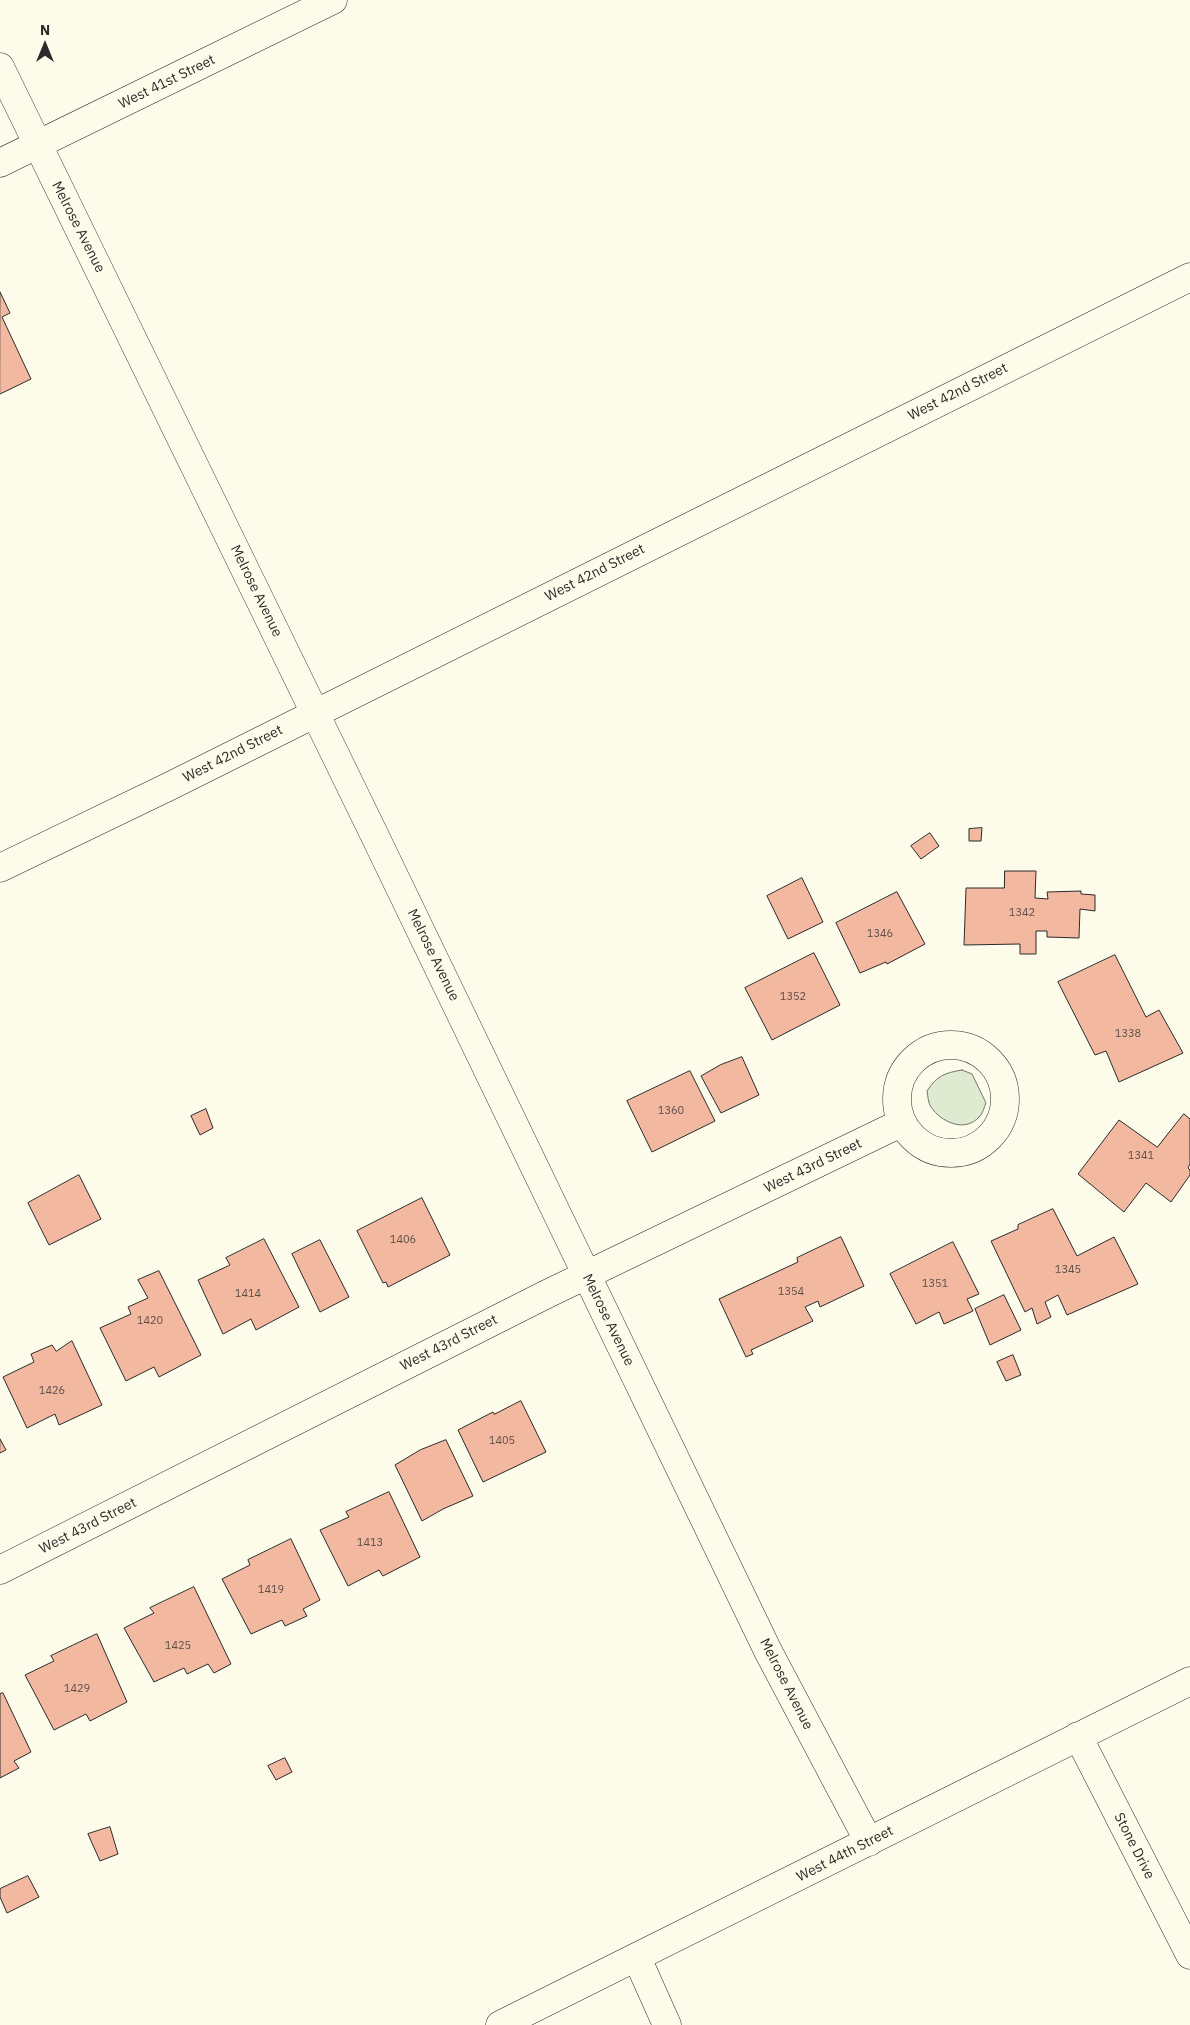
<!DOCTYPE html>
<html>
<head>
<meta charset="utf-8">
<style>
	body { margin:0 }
	#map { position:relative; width:1190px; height:2025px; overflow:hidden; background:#fdfbea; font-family:"IBM Plex Sans",sans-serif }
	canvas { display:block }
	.north { position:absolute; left:20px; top:20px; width:50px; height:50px; -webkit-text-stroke:4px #fdfbea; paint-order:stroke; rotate:0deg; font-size:14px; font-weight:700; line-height:20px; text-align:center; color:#2b2b2b }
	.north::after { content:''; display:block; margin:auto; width:18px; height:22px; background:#2b2b2b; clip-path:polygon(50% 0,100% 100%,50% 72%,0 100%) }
</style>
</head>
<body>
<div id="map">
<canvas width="1190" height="2025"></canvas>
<div class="north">N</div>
</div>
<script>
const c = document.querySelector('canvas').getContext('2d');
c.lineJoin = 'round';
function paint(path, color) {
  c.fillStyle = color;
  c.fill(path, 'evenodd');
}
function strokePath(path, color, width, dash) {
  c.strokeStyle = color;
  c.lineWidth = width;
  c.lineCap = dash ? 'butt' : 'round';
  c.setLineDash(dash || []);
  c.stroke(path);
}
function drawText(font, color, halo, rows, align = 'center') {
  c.font = font + ' "IBM Plex Sans",sans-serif';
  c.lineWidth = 4;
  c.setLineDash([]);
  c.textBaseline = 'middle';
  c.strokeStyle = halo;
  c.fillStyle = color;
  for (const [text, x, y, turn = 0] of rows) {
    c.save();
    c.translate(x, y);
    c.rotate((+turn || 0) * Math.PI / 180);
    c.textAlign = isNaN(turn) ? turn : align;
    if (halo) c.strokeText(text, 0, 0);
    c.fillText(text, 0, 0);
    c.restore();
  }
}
const green = new Path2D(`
	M 962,1070 L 972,1074 L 986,1103 C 984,1107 983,1114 979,1117 C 965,1133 941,1122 931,1107 C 928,1103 928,1096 927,1091 C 937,1076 944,1073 962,1070 Z`);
paint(green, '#deebd1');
strokePath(green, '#74746e', 1);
const building = new Path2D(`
	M 0,292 L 10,313 L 2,317 L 31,379 L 0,394 Z
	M 982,828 L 981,841 L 969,841 L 969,829 Z
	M 930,833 L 939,846 L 921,859 L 911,846 Z
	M 1005,871 L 1036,871 L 1035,898 L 1048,899 L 1047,892 L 1081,891 L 1081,894 L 1095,895 L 1095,911 L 1080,909 L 1079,938 L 1047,937 L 1047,931 L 1036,931 L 1036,954 L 1020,954 L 1020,944 L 964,945 L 966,888 L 1004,888 Z
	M 802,878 L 823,922 L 788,939 L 767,896 Z
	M 897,892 L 925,944 L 887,964 L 886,962 L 860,973 L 836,923 Z
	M 814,953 L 840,1005 L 772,1040 L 745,988 Z
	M 1115,955 L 1146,1017 L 1159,1010 L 1183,1053 L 1119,1082 L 1106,1051 L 1095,1055 L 1058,982 Z
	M 742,1057 L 759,1095 L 721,1113 L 701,1076 L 720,1065 Z
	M 690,1071 L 715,1121 L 652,1152 L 627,1101 Z
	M 206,1109 L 213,1128 L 200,1135 L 191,1116 Z
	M 1184,1114 L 1190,1119 L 1190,1164 L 1188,1168 L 1190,1170 L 1190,1175 L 1171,1202 L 1146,1183 L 1124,1212 L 1078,1174 L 1119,1120 L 1157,1147 Z
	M 79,1175 L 101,1219 L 49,1245 L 28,1203 Z
	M 422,1198 L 450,1255 L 388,1287 L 386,1282 L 383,1283 L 357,1231 Z
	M 1053,1209 L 1077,1256 L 1114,1237 L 1138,1284 L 1067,1315 L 1058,1295 L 1045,1302 L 1051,1317 L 1037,1324 L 1032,1308 L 1025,1312 L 991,1241 L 1018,1229 L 1018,1225 Z
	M 841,1237 L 864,1286 L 820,1307 L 818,1301 L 805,1307 L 813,1321 L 751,1350 L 753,1354 L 746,1357 L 719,1299 L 798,1262 L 797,1258 Z
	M 264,1239 L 299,1307 L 256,1330 L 251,1319 L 223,1334 L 198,1280 L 230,1265 L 226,1258 Z
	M 320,1240 L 349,1297 L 320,1312 L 292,1254 Z
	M 953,1242 L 979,1294 L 967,1299 L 973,1311 L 944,1324 L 939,1312 L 916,1324 L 890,1274 Z
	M 159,1271 L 201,1355 L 159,1377 L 154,1367 L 126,1381 L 100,1328 L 131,1314 L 128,1307 L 148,1298 L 138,1280 Z
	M 1004,1295 L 1021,1330 L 990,1345 L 975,1309 Z
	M 72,1341 L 102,1405 L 59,1425 L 55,1414 L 27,1428 L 3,1377 L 34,1362 L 31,1354 L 52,1345 L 56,1351 Z
	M 1013,1355 L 1021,1375 L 1006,1381 L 997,1362 Z
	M 521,1401 L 546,1452 L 483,1482 L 458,1430 L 493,1412 L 494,1414 Z
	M 0,1439 L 6,1450 L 0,1453 Z
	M 446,1440 L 473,1496 L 443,1509 L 422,1521 L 395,1465 L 420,1450 Z
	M 389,1492 L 420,1557 L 383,1576 L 379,1570 L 348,1586 L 320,1530 L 349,1517 L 346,1512 Z
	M 291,1539 L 320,1600 L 303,1609 L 307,1616 L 285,1626 L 282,1620 L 251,1634 L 222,1579 L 250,1565 L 248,1560 Z
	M 194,1587 L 231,1664 L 214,1673 L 208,1664 L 187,1674 L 184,1668 L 154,1682 L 124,1628 L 154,1613 L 150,1608 Z
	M 97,1634 L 127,1702 L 90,1721 L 86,1714 L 54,1730 L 25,1675 L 54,1661 L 51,1656 Z
	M 3,1693 L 31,1752 L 14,1761 L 19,1768 L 0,1778 L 0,1694 Z
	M 285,1758 L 292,1772 L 276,1780 L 268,1766 Z
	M 110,1827 L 118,1854 L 100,1861 L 88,1834 Z
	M 28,1876 L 39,1897 L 7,1913 L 0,1897 L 0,1889 Z`);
paint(building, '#f2b8a0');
strokePath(building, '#2b2b2b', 1);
const minor = new Path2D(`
	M 0,67 L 372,830 L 768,1651 L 869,1842
	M 0,163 L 333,0
	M 0,868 L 168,787 L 1190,277
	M897 1099a54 54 0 1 1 108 0a54 54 0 1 1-108 0Z
	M 0,1570 L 547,1294 L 901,1123
	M 1078,1736 L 1190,1955
	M 637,1958 L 667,2025
	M 500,2025 L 1190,1681`);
strokePath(minor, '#2b2b2b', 29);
strokePath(minor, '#fdfbea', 28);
drawText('11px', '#5d4e48', null, [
	["1342",1022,913],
	["1346",880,934],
	["1352",793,997],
	["1338",1128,1034],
	["1360",671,1111],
	["1341",1141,1156],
	["1406",403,1240],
	["1345",1068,1270],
	["1351",935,1284],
	["1354",791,1292],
	["1414",248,1294],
	["1420",150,1321],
	["1426",52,1391],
	["1405",502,1441],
	["1413",370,1543],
	["1419",271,1590],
	["1425",178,1646],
	["1429",77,1689]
]);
drawText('14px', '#2b2b2b', '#fdfbea', [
	["West 41st Street",167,82,-26],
	["Melrose Avenue",78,227,63],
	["West 42nd Street",958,392,-27],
	["West 42nd Street",595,573,-27],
	["Melrose Avenue",256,591,64],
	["West 42nd Street",233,754,-27],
	["Melrose Avenue",433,955,64],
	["West 43rd Street",813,1166,-26],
	["Melrose Avenue",608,1320,64],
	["West 43rd Street",449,1343,-27],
	["West 43rd Street",88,1526,-27],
	["Melrose Avenue",786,1684,63],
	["Stone Drive",1134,1846,63],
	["West 44th Street",845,1854,-27]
]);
</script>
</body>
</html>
